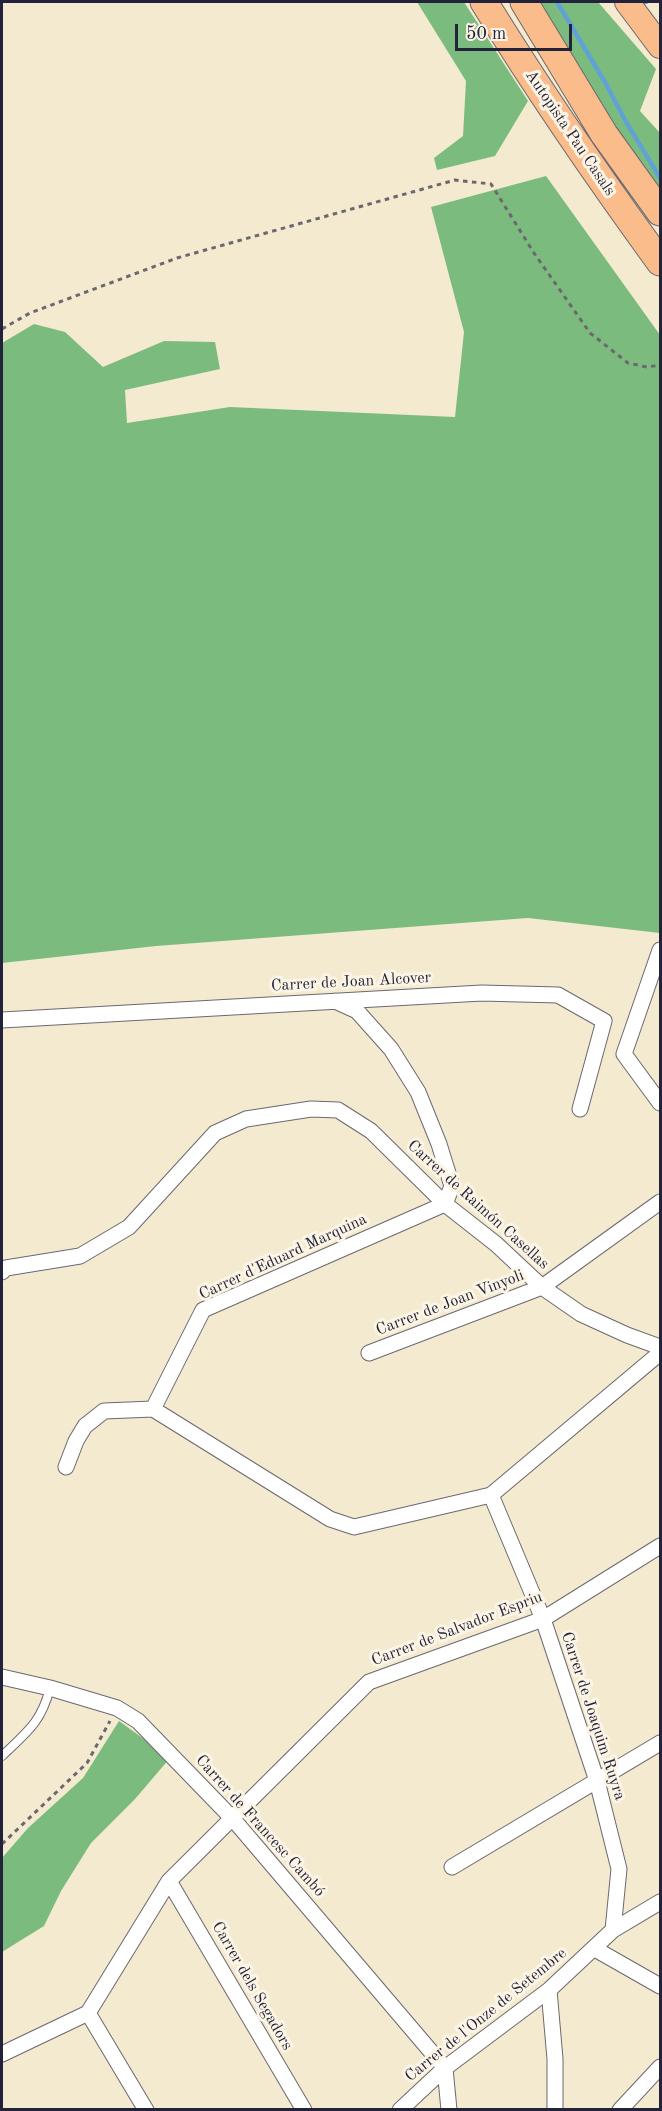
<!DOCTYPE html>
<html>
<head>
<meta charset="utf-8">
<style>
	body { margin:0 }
	#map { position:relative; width:662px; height:2111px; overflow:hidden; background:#f3ead0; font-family:"Old Standard TT",serif }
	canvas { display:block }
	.frame { position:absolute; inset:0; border:3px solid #22223b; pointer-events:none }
	.scale { position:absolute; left:455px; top:24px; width:117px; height:27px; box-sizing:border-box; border:3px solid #22223b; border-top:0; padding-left:8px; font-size:18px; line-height:21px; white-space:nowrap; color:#22223b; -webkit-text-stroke:4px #fcf5e5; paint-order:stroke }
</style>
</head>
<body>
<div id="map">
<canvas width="662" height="2111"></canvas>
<div class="frame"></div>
<div class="scale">50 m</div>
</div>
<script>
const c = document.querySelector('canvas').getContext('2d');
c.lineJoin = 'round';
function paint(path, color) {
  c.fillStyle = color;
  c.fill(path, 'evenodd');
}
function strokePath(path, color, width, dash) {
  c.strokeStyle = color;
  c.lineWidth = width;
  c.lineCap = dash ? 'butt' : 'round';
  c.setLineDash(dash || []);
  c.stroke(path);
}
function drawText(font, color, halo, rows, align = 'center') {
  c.font = font + ' "Old Standard TT",serif';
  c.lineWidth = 6;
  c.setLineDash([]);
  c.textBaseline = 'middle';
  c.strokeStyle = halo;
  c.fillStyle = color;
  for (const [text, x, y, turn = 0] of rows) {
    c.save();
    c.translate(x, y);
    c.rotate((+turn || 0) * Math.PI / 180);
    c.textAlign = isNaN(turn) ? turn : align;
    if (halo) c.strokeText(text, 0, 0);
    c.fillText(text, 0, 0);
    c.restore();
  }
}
paint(new Path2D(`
	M 417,2 L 464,2 L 528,101 L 495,156 L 437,170 L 434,158 L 463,136 L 466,81 Z
	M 540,2 L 598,2 L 656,69 L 640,111 L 660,133 L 660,189 L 592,94 Z
	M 546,176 L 660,335 L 660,933 L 528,918 L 156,946 L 2,963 L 2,343 L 34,324 L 65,332 L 103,367 L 164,341 L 215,342 L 220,369 L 125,390 L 127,423 L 230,407 L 455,417 L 464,332 L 431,207 Z
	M 119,1721 L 170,1758 L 135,1799 L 91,1843 L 61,1891 L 44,1926 L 2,1952 L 2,1858 L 28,1828 L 83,1778 Z`), '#7bbc7e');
strokePath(new Path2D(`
	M 557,2 L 606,84 L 625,120 L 660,178
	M 645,2 L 646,2`), '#60a2d4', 4.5);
const lane = new Path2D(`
	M 2,1756 C 27,1732 41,1723 50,1688`);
const street = new Path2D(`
	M 660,950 L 624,1054 L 660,1103
	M 2,1020 L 482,993 L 558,995 L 604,1021 L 580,1109
	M 2,1272 L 6,1268 L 80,1256 L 129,1227 L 215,1133 L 246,1119 L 311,1109 L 338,1110 L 371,1131 L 445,1204 L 496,1244 L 542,1287 L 581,1314 L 627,1335 L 660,1347
	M 369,1353 L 542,1287 L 660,1202
	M 153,1409 L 203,1310 L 445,1204 L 452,1186 L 439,1144 L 418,1092 L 391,1049 L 357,1011 L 335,1001
	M 66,1467 L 76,1441 L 85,1426 L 104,1411 L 153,1409 L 330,1519 L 354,1527 L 491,1495 L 660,1353
	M 2,1677 L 50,1688 L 117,1708 L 138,1721 L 233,1819 L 445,2068 L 449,2110
	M 452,1867 L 660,1743
	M 169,1881 L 304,2110
	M 613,1930 L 660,1902
	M 595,1949 L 660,1986
	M 549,1990 L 555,2059 L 555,2110
	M 88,2013 L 146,2110
	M 2,2054 L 88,2013 L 169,1881 L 369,1682 L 543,1619 L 660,1546
	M 400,2110 L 445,2068 L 549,1990 L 613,1930 L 619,1869 L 597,1781 L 543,1619 L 491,1495
	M 620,2110 L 660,2067`);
const primary = new Path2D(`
	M 627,2 L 660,46`);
const highway = new Path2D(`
	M 484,2 C 539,91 598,177 660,262
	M 524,2 L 604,134 L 660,212`);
strokePath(lane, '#6b686f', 10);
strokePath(street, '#6b686f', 17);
strokePath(primary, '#6b686f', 26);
strokePath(highway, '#6b686f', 29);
strokePath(new Path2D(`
	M 2,329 L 30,313 L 177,258 L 455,180 L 491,184 L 534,253 L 590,333 L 628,363 L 647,367 L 660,365
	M 2,1844 L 87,1763 L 110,1721`), '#6b686f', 3, [4.5, 4.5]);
strokePath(lane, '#fff', 8);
strokePath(street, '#fff', 15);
strokePath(primary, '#f9bc8a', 24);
strokePath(highway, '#f9bc8a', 27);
drawText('16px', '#22223b', '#fcf5e5', [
	["Autopista Pau Casals",570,133,56],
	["Carrer de Joan Alcover",351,982,-3],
	["Carrer de Raimón Casellas",478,1205,42],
	["Carrer d'Eduard Marquina",283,1257,-25],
	["Carrer de Joan Vinyoli",450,1303,-21],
	["Carrer de Salvador Espriu",457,1629,-21],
	["Carrer de Joaquim Ruyra",593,1716,72],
	["Carrer de Francesc Cambó",260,1826,48],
	["Carrer dels Segadors",252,1986,60],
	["Carrer de l'Onze de Setembre",486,2015,-39]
]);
</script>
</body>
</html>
